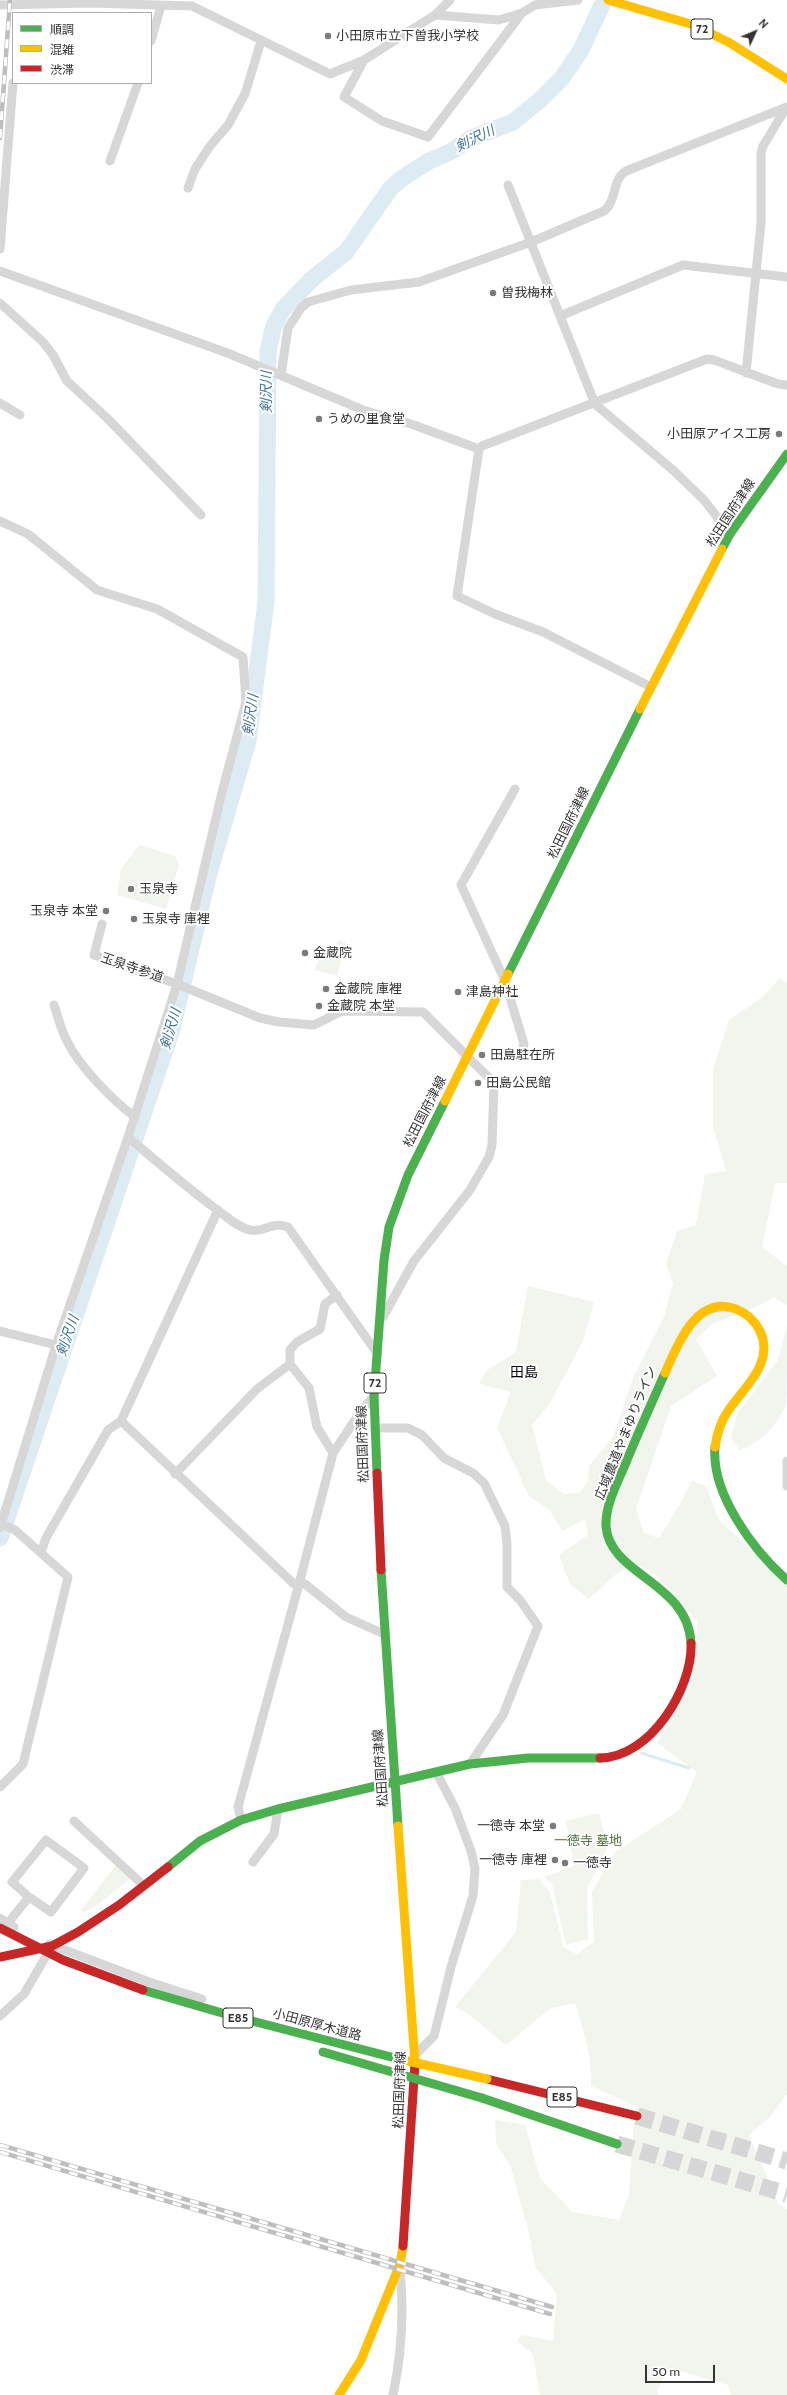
<!DOCTYPE html>
<html>
<head>
<meta charset="utf-8">
<style>
	body { margin:0 }
	#map { position:relative; width:787px; height:2395px; overflow:hidden; background:#fff; font-family:Cabin,"Noto Sans JP",sans-serif }
	canvas { display:block }
	.legend { position:absolute; left:12px; top:12px; width:140px; height:72px; box-sizing:border-box; background:#fff; border:1px solid #adadad; margin:0; padding:5px 7px; list-style:none; font-size:12px; color:#333 }
	.legend li { display:flex; align-items:center; gap:8px; height:20px }
	.legend b { width:20px; border:1px solid #adadad }
	.north { position:absolute; left:735px; top:12px; width:40px; height:40px; -webkit-text-stroke:3px #fff; paint-order:stroke; rotate:46deg; font-size:11px; font-weight:700; line-height:16px; text-align:center; color:#333 }
	.north::after { content:''; display:block; margin:auto; width:14px; height:18px; background:#333; clip-path:polygon(50% 0,100% 100%,50% 72%,0 100%) }
	.scale { position:absolute; left:645px; top:2365px; width:70px; height:18px; box-sizing:border-box; border:2px solid #333; border-top:0; padding-left:5px; font-size:12px; line-height:14px; white-space:nowrap; color:#333; -webkit-text-stroke:3px #fff; paint-order:stroke }
</style>
</head>
<body>
<div id="map">
<canvas width="787" height="2395"></canvas>
<ul class="legend">
<li><b style="height:5px;background:#4caf50"></b>順調</li>
<li><b style="height:5px;background:#ffc107"></b>混雑</li>
<li><b style="height:5px;background:#c62828"></b>渋滞</li>
</ul>
<div class="north">N</div>
<div class="scale">50 m</div>
</div>
<script>
const c = document.querySelector('canvas').getContext('2d');
c.lineJoin = 'round';
function paint(path, color) {
  c.fillStyle = color;
  c.fill(path, 'evenodd');
}
function strokePath(path, color, width, dash) {
  c.strokeStyle = color;
  c.lineWidth = width;
  c.lineCap = dash ? 'butt' : 'round';
  c.setLineDash(dash || []);
  c.stroke(path);
}
function drawText(font, color, halo, rows, align = 'center') {
  c.font = font + ' Cabin,"Noto Sans JP",sans-serif';
  c.lineWidth = 4;
  c.setLineDash([]);
  c.textBaseline = 'middle';
  c.strokeStyle = halo;
  c.fillStyle = color;
  for (const [text, x, y, turn = 0] of rows) {
    c.save();
    c.translate(x, y);
    c.rotate((+turn || 0) * Math.PI / 180);
    c.textAlign = isNaN(turn) ? turn : align;
    if (halo) c.strokeText(text, 0, 0);
    c.fillText(text, 0, 0);
    c.restore();
  }
}
paint(new Path2D(`
	M 139,845 L 175,856 L 179,865 L 166,909 L 117,895 L 121,869 Z
	M 340,940 L 346,943 L 337,976 L 314,970 L 321,955 Z
	M 780,978 L 787,984 L 787,1183 L 775,1183 L 762,1247 L 787,1266 L 787,1305 L 774,1297 L 758,1306 L 712,1324 L 696,1339 L 717,1376 L 671,1406 L 636,1509 L 644,1533 L 659,1538 L 680,1504 L 692,1481 L 706,1486 L 719,1520 L 787,1582 L 787,2094 L 770,2117 L 749,2135 L 778,2203 L 787,2209 L 787,2395 L 731,2395 L 728,2385 L 683,2372 L 668,2371 L 657,2390 L 658,2395 L 540,2395 L 533,2354 L 517,2341 L 522,2335 L 553,2341 L 557,2294 L 535,2267 L 529,2233 L 511,2168 L 496,2143 L 495,2120 L 525,2125 L 540,2178 L 572,2212 L 619,2220 L 629,2195 L 633,2132 L 637,2107 L 591,2086 C 592,2056 584,2031 575,2003 L 551,2008 L 506,2045 L 467,2013 L 455,2007 L 516,1932 L 521,1880 L 539,1879 L 550,1893 L 564,1948 L 577,1954 L 594,1942 L 592,1892 L 614,1853 L 681,1809 L 697,1772 L 657,1743 L 691,1685 L 698,1621 L 656,1575 L 636,1563 L 615,1575 L 589,1599 L 570,1584 L 559,1555 L 588,1535 L 585,1519 L 562,1531 L 550,1510 L 529,1496 L 497,1428 L 511,1392 L 479,1384 L 487,1370 L 516,1352 L 528,1286 L 594,1302 L 583,1341 L 550,1403 L 532,1425 L 546,1480 L 563,1494 L 579,1493 L 588,1481 L 589,1466 L 613,1437 L 633,1378 L 664,1317 L 673,1283 L 666,1264 L 677,1231 L 696,1225 L 705,1174 L 726,1171 L 713,1126 L 713,1070 L 729,1020 L 764,996 Z
	M 787,1326 C 787,1340 787,1395 786,1404 C 778,1425 760,1444 739,1450 L 731,1438 L 737,1414 L 778,1360 Z
	M 599,1813 L 608,1847 L 587,1888 L 588,1939 L 566,1945 L 552,1884 L 544,1877 L 574,1866 L 566,1821 Z
	M 116,1865 L 131,1878 L 96,1906 L 84,1912 L 81,1910 Z`), '#f1f5ed');
strokePath(new Path2D(`
	M 641,1753 L 689,1768`), '#ddebf3', 3);
strokePath(new Path2D(`
	M 0,1538 L 172,1029 L 209,873 L 248,741 L 266,602 L 268,351 L 274,325 L 284,308 L 312,279 L 346,252 L 390,189 L 401,179 L 429,161 L 450,152 L 472,138 L 513,122 L 540,100 L 562,78 L 581,50 L 601,7`), '#ddebf3', 17);
strokePath(new Path2D(`
	M 637,2116 L 787,2161
	M 617,2144 L 787,2194`), '#d6d6d6', 17, [17, 8]);
strokePath(new Path2D(`
	M 0,5 L 91,3 L 192,6 L 330,74 L 364,60 L 435,15 L 499,20 L 522,13 L 535,5 L 578,0
	M 435,15 L 450,0
	M 151,41 L 161,6
	M 364,60 L 344,97 L 382,121 L 428,137 L 522,13
	M 110,161 L 138,83
	M 508,185 L 595,404 L 674,471 L 704,500 L 730,534
	M 188,188 L 195,169 L 210,146 L 228,125 L 245,94 L 261,41
	M 0,249 L 13,83
	M 0,271 L 230,354 L 363,410 L 414,425 L 479,449
	M 0,303 L 43,342 L 53,355 L 67,381 L 107,418 L 201,515
	M 560,316 L 683,265 L 787,277
	M 746,373 L 761,223 L 761,153 L 763,146 L 786,108
	M 281,375 L 288,328 L 301,308 L 308,302 L 351,290 L 419,282 L 531,242 L 604,211 C 617,201 612,179 626,171 L 787,107
	M 0,403 L 20,415
	M 0,521 L 28,534 L 97,590 L 157,609 L 243,657 L 246,702 L 222,792 L 177,984 L 128,1137 L 56,1345 L 0,1528
	M 651,687 L 543,632 L 495,614 L 457,596 L 479,449 L 482,446 L 707,359 L 714,360 L 778,384 L 787,385
	M 515,789 L 461,885 L 505,981 L 524,1044 L 521,1054
	M 102,924 L 94,955 L 177,984 L 260,1018 L 279,1022 L 314,1025 L 342,1011 L 423,1012 L 494,1083 L 492,1145 L 489,1157 L 470,1190 L 414,1261 L 383,1317
	M 54,1005 C 58,1017 61,1030 67,1041 C 79,1066 112,1100 135,1117
	M 128,1137 C 157,1162 185,1186 216,1209 C 226,1216 237,1227 250,1230 C 265,1233 270,1221 288,1227 L 377,1353
	M 0,1331 L 56,1345
	M 290,1364 L 309,1388 L 317,1427 L 333,1453
	M 121,1421 L 294,1584 L 305,1584 L 346,1617 L 384,1634
	M 375,1428 L 408,1428 L 422,1435 L 444,1458 L 473,1473 L 484,1483 L 505,1526 L 507,1544 L 507,1587 L 520,1600 L 538,1626 L 503,1715 L 470,1764
	M 787,1461 L 787,1486
	M 175,1474 L 257,1389 L 290,1364 L 290,1350 L 297,1342 L 320,1329 L 325,1304 L 337,1295
	M 41,1552 L 46,1538 L 108,1430 L 121,1421 L 218,1210
	M 0,1787 L 23,1764 L 68,1577 L 15,1530 L 2,1524
	M 241,1820 L 238,1807 L 299,1584 L 333,1453 L 361,1411 L 374,1396
	M 74,1821 L 143,1885
	M 253,1862 L 274,1834 L 278,1809
	M 0,1918 L 14,1927
	M 8,1923 L 29,1897 L 12,1882 L 46,1840 L 84,1868 L 51,1912 L 29,1897
	M 49,1944 L 149,1982 L 202,1999
	M 0,2016 L 24,1994 L 49,1951
	M 414,2056 L 434,2036 L 451,1967 L 473,1896 L 475,1868 L 471,1851 L 455,1808 L 436,1772
	M 393,2395 C 402,2353 404,2311 400,2269`), '#d7d7d7', 9);
strokePath(new Path2D(`
	M 722,549 L 730,534 L 787,454
	M 508,974 L 640,709
	M 665,1373 C 652,1402 639,1431 627,1460 C 619,1480 605,1504 606,1526 C 609,1575 688,1582 691,1643
	M 715,1447 C 711,1494 754,1551 787,1580
	M 377,1473 L 374,1396 L 384,1260 L 389,1227 L 408,1175 L 445,1101
	M 381,1570 L 398,1826
	M 168,1867 L 200,1841 L 241,1820 L 278,1809 L 470,1764 L 528,1758 L 600,1758
	M 482,2098 L 617,2144`), '#4caf50', 9);
strokePath(new Path2D(`
	M 608,0 L 694,25 L 730,43 L 787,79
	M 640,709 L 722,549
	M 445,1101 L 508,974
	M 665,1373 C 677,1346 696,1294 736,1309 C 746,1313 755,1321 760,1331 C 775,1363 744,1387 728,1411 C 720,1422 717,1434 715,1447
	M 398,1826 L 415,2063
	M 339,2395 L 361,2360 L 400,2264 L 403,2246`), '#ffc107', 9);
strokePath(new Path2D(`
	M 377,1473 L 381,1570
	M 600,1758 C 650,1758 693,1688 691,1643
	M 0,1957 L 52,1946 L 78,1932 L 119,1905 L 168,1867
	M 487,2079 L 637,2116
	M 403,2246 L 415,2063`), '#c62828', 9);
const rail = new Path2D(`
	M 0,138 L 10,0
	M 0,2145 L 552,2307
	M 0,2152 L 550,2314`);
strokePath(rail, '#bebebe', 4.5);
strokePath(rail, '#fff', 3, [9]);
strokePath(new Path2D(`
	M 143,1990 L 229,2015 L 399,2059
	M 323,2052 L 482,2098`), '#4caf50', 9);
strokePath(new Path2D(`
	M 399,2059 L 487,2079`), '#ffc107', 9);
strokePath(new Path2D(`
	M 0,1928 L 63,1960 L 143,1990`), '#c62828', 9);
for (const [x, y, r, color] of [
	[328,36,4,"#7a7a7a"],
	[493,293,4,"#7a7a7a"],
	[319,419,4,"#7a7a7a"],
	[779,434,4,"#7a7a7a"],
	[131,889,4,"#7a7a7a"],
	[106,911,4,"#7a7a7a"],
	[134,919,4,"#7a7a7a"],
	[305,953,4,"#7a7a7a"],
	[326,989,4,"#7a7a7a"],
	[458,992,4,"#7a7a7a"],
	[319,1006,4,"#7a7a7a"],
	[482,1055,4,"#7a7a7a"],
	[478,1083,4,"#7a7a7a"],
	[553,1826,4,"#7a7a7a"],
	[555,1860,4,"#7a7a7a"],
	[565,1863,4,"#7a7a7a"]
]) {
  const dot = new Path2D();
  dot.arc(x, y, r, 0, 2 * Math.PI);
  c.fillStyle = color;
  c.fill(dot);
  strokePath(dot, '#fff', 1.5);
}
for (const [x, y, w] of [
	[702,29,22],
	[375,1383,22],
	[238,2018,30],
	[562,2097,30]
]) {
  const box = new Path2D();
  box.roundRect(x - w / 2, y - 10, w, 20, 3);
  c.fillStyle = '#fff';
  c.fill(box);
  strokePath(box, '#333', 1);
}
drawText('bold 12px', '#333', null, [
	["72",702,29],
	["72",375,1383],
	["E85",238,2018],
	["E85",562,2097]
]);
drawText('13px', '#333', '#fff', [
	["小田原市立下曽我小学校",336,36],
	["曽我梅林",501,293],
	["うめの里食堂",327,419],
	["小田原アイス工房",771,434,"right"],
	["玉泉寺",139,889],
	["玉泉寺 本堂",98,911,"right"],
	["玉泉寺 庫裡",142,919],
	["金蔵院",313,953],
	["金蔵院 庫裡",334,989],
	["津島神社",466,992],
	["金蔵院 本堂",327,1006],
	["田島駐在所",490,1055],
	["田島公民館",486,1083],
	["一徳寺 本堂",545,1826,"right"],
	["一徳寺 庫裡",547,1860,"right"],
	["一徳寺",573,1863]
], 'left');
drawText('13px', '#333', '#fff', [
	["松田国府津線",731,513,-57],
	["松田国府津線",569,823,-64],
	["玉泉寺参道",132,968,19],
	["松田国府津線",425,1112,-63],
	["広域農道やまゆりライン",626,1433,-68],
	["松田国府津線",363,1444,-92],
	["松田国府津線",381,1768,-94],
	["小田原厚木道路",317,2025,15],
	["松田国府津線",400,2090,-88]
]);
drawText('13px', '#56703f', '#fff', [
	["一徳寺 墓地",588,1841]
]);
drawText('italic 14px', '#3f7597', '#fff', [
	["剣沢川",475,139,-26],
	["剣沢川",267,392,-90],
	["剣沢川",251,715,-82],
	["剣沢川",171,1029,-74],
	["剣沢川",68,1336,-71]
]);
drawText('14px', '#000', '#fff', [
	["田島",524,1373]
]);
</script>
</body>
</html>
